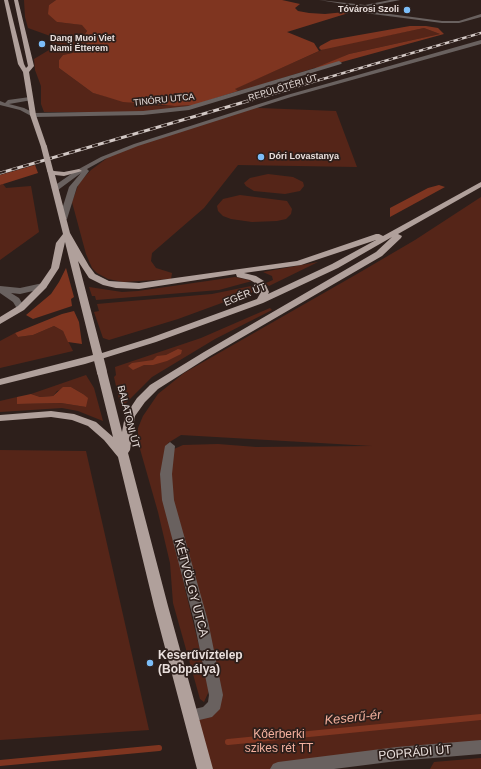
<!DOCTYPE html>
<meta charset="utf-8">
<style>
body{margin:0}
canvas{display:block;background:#2d1f1b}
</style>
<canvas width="481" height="769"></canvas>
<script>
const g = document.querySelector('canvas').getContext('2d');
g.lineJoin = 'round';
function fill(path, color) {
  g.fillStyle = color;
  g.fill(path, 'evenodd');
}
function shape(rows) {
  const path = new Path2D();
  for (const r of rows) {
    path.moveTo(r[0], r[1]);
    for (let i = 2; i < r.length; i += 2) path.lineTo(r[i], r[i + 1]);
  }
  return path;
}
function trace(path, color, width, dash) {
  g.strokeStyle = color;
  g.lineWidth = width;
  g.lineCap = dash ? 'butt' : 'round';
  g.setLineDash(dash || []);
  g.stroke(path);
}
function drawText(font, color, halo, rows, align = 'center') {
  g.font = font + ' Helvetica,sans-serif';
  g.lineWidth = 3.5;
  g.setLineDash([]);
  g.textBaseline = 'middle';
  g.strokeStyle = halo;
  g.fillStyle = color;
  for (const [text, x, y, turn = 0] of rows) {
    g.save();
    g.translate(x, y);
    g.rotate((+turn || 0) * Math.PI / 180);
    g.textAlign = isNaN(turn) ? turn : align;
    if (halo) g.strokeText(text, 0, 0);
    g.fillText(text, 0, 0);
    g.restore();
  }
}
fill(shape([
 [24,0,56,0,49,5,57,22,83,25,87,31,81,40,81,46,77,52,63,55,59,60,59,68,93,93,141,105,175,106,203,104,146,112,44,112,41,104,41,86,35,70,34,59,49,50,53,37,28,28,25,17],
 [424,28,440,34,349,54,324,65,254,87,238,91,234,89,326,48],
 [254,106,259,108,336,111,357,167,238,165,204,208,152,253,151,261,156,268,172,273,171,279,123,282,108,279,97,273,92,268,86,254,72,202,79,183,91,170,114,153],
 [268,174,293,177,303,182,304,186,300,191,285,194,254,191,246,186,244,183,250,178],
 [3,184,6,188,31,186,39,232,0,260,0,185],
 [240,195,287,201,292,209,291,214,286,219,277,221,252,222,231,219,223,216,218,211,217,206,223,199],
 [481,197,481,747,278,769,205,769,191,716,207,712,216,695,168,500,174,449,183,445,218,444,256,447,372,446,181,435,168,443,163,479,185,589,206,674,209,691,204,702,200,699,173,603,170,563,158,512,138,442,138,428,143,416,158,394,184,373,357,274,415,240],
 [318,262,269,286,266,283,273,280,272,276,263,272],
 [235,277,252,281,219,290,96,300,95,296,92,296,89,287,122,292,138,291],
 [256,285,258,290,240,297,238,297,178,319,109,340,103,338,94,312,99,311,97,304,108,303,212,294],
 [270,308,272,310,215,339,152,377,121,408,114,377,116,375,115,367,201,338],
 [54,326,63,331,73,351,0,368,0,341,15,333,18,337,33,335],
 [86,375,94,388,103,421,78,411,62,408,0,412,0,401,17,397,17,404,61,403,86,407,83,394,71,387,57,391,53,396,40,397,31,394],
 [0,450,86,451,149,730,0,740],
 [481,758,481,769,430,769,434,762]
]), '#552518');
fill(shape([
 [56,0,282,0,300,4,295,8,298,11,309,13,325,14,355,11,287,32,314,43,319,51,235,89,238,91,194,105,175,106,123,102,107,97,93,93,59,68,59,60,63,55,77,52,81,46,81,40,87,31,82,25,57,22,48,14,49,5],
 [410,26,426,26,438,28,444,34,320,68,315,68,349,54,440,34,424,28,321,50,319,48,320,46,331,40],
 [35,165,38,173,0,185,0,175],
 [439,185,445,187,390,217,390,208,428,188],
 [66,268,74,297,71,299,72,306,33,319,26,315,51,294,59,282],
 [74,311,79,322,82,344,68,342,63,331,54,326,33,335,18,337,15,333,62,314],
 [178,349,182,350,181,354,167,361,153,365,144,365,133,370,128,366,132,363,153,360,157,356,166,355],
 [63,387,71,387,83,394,88,398,86,407,61,403,17,404,17,397,31,394,40,397,53,396]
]), '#7f3520');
trace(shape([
 [228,742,481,717],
 [0,763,159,748]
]), '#7f3520', 6);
fill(shape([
 [319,0,365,5,390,0,400,0,365,7,360,7,360,10,442,21,459,21,481,14,481,17,459,23,442,23,357,12,355,11,356,6,319,0],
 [481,40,481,44,291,97,138,146,105,159,87,169,89,171,77,187,67,219,63,221,59,219,69,187,81,173,58,190,51,188,77,170,101,157,134,144,287,95,481,40],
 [339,61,342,63,341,64,189,110,143,115,33,117,20,110,0,105,0,101,5,103,8,100,30,97,33,99,32,100,9,104,24,108,34,113,143,111,188,106,339,61],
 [43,283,46,284,47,286,46,288,20,294,11,293,19,298,25,308,21,311,18,310,13,302,0,293,0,286,20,288,43,283],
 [170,442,175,446,172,474,174,500,208,621,223,695,220,709,212,717,191,722,186,721,184,716,186,711,203,707,208,702,209,695,194,621,162,500,160,474,165,446,170,442],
 [481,740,481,754,397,761,334,769,270,769,273,764,278,762,397,747,481,740]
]), '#69615f');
fill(shape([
 [4,0,8,0,24,64,26,68,28,66,14,0,18,0,34,66,29,72,36,115,47,147,46,148,41,147,30,115,23,72,18,64,4,0],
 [50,168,54,171,64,172,79,169,82,171,64,176,55,175,70,233,89,266,95,274,109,281,139,283,297,261,376,234,379,234,383,236,481,182,481,187,398,234,402,236,401,238,382,256,210,356,158,389,145,402,135,416,130,450,128,453,168,606,213,769,197,769,154,606,118,457,104,440,88,426,72,420,51,417,0,421,0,415,51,411,74,414,96,422,113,437,97,372,99,370,105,370,107,372,122,432,125,416,137,398,150,385,204,352,376,252,392,237,338,268,263,303,156,342,85,364,0,385,0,379,93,355,65,242,59,268,46,288,24,310,0,324,0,317,18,306,40,284,51,268,56,243,63,234,47,170,50,168],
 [376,240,332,264,268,294,269,292,264,281,256,276,244,273,301,265,376,240],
 [78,261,89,278,103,285,116,288,139,289,236,274,237,277,250,280,257,284,261,292,257,299,150,338,102,353,78,261]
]), '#b0a09b');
const railFar1 = shape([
 [285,90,481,33]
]);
const rail = shape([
 [0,173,289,89]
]);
trace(railFar1, '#d2c8c5', 2.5);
trace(rail, '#d2c8c5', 3);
trace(railFar1, '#2d1f1b', 1.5, [4.5]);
trace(rail, '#2d1f1b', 2, [6]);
trace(shape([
 [44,147,50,170]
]), '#b0a09b', 6);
trace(shape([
 [98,356,102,372]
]), '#b0a09b', 10);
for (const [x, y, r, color] of [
 [407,10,4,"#7cbef9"],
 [42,44,4,"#7cbef9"],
 [261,157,4,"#7cbef9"],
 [150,663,4,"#7cbef9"]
]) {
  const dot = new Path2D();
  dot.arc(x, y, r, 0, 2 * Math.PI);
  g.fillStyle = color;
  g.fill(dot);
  trace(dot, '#2d1f1b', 1.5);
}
drawText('bold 9px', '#e9dfdc', '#2d1f1b', [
 ["Tóvárosi Szoli",399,10,"right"],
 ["Dang Muoi Viet",50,39],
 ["Nami Étterem",50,49],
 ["Dóri Lovastanya",269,157]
], 'left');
drawText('9px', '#e9dfdc', '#2d1f1b', [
 ["REPÜLŐTÉRI ÚT",283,88,-17],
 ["TINÓRU UTCA",164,100,-6]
]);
drawText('10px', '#e9dfdc', '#2d1f1b', [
 ["EGÉR ÚT",245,295,-22],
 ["BALATONI ÚT",128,417,76]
]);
drawText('12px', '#e9dfdc', '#2d1f1b', [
 ["KÉTVÖLGY UTCA",191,588,75],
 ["POPRÁDI ÚT",415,753,-5]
]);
drawText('bold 12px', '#e9dfdc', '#2d1f1b', [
 ["Keserűvíztelep",158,656],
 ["(Bobpálya)",158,670]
], 'left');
drawText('12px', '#f4b19f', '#2d1f1b', [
 ["Kőérberki",279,735],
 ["szikes rét TT",279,749]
]);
drawText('italic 13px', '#f2af9c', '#2d1f1b', [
 ["Keserű-ér",353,718,-6]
]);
</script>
